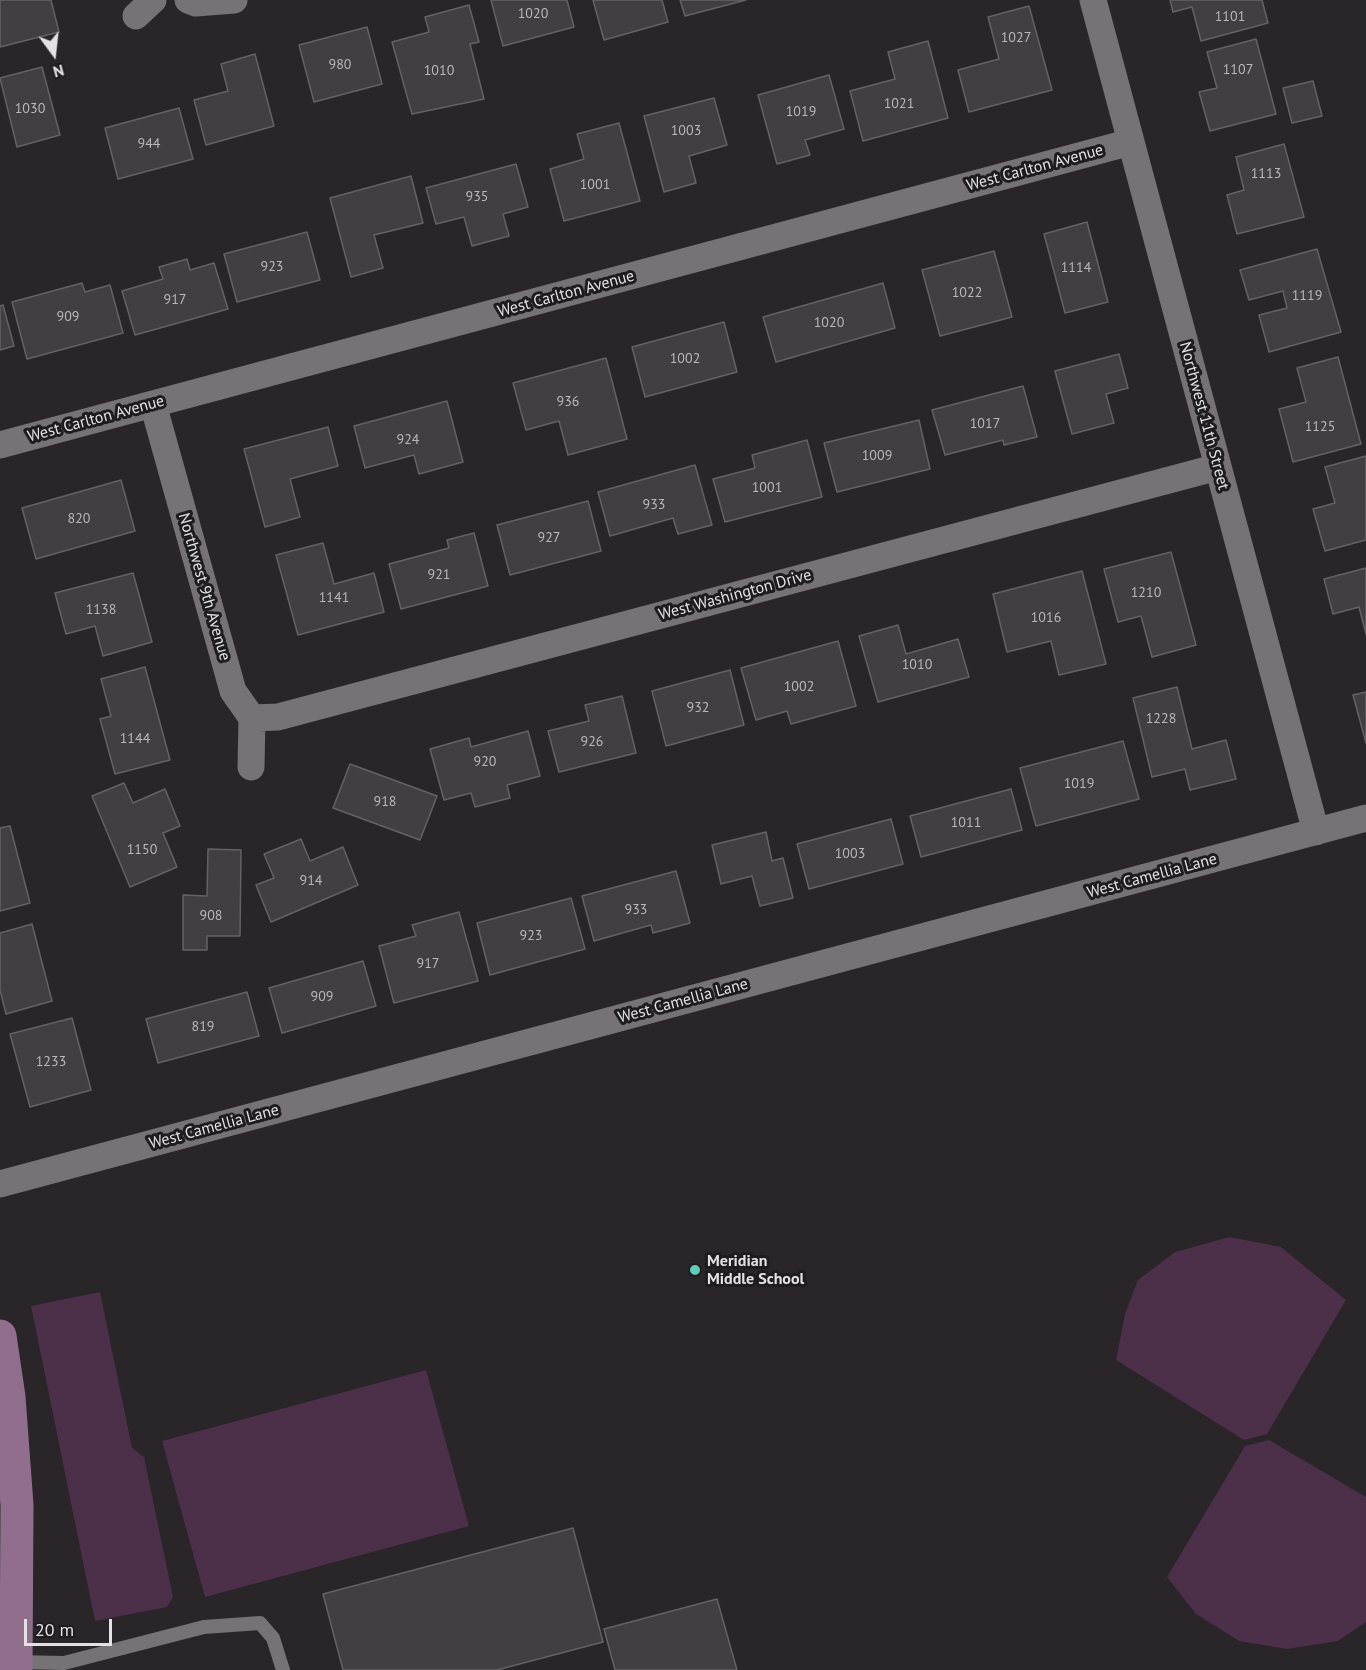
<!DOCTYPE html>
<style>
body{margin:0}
#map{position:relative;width:1366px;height:1670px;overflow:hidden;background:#292528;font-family:"PT Sans",sans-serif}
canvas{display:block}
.north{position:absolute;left:24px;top:24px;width:60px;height:60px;-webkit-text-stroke:4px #1f1c1f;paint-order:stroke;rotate:165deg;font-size:16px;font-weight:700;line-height:24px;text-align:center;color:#e3e1e3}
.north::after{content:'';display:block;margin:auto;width:21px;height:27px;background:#e3e1e3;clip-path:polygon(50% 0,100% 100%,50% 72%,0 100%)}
.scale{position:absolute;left:24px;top:1619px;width:88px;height:27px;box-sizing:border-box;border:3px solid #e3e1e3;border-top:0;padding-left:8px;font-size:18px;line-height:21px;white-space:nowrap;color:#e3e1e3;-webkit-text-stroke:4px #1f1c1f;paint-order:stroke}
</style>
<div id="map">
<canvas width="1366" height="1670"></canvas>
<div class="north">N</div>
<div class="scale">20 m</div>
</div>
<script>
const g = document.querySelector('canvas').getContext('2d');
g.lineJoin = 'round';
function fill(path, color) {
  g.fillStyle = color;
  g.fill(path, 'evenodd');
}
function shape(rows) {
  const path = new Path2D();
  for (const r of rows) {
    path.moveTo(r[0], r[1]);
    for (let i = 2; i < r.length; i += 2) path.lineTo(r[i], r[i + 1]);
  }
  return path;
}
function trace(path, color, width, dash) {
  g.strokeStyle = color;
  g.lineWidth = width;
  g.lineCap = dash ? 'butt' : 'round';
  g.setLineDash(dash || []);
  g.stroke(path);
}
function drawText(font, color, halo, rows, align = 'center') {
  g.font = font + ' "PT Sans",sans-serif';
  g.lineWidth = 6;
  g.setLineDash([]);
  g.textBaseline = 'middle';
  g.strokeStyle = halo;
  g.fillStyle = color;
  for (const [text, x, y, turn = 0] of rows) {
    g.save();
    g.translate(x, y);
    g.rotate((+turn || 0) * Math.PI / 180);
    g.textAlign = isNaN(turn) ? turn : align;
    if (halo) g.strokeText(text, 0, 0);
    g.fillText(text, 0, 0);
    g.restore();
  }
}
fill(shape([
 [1230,1237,1281,1247,1346,1300,1267,1434,1244,1440,1116,1360,1125,1314,1138,1280,1175,1252],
 [100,1292,132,1448,144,1457,173,1597,167,1607,95,1621,31,1306],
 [426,1370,469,1526,205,1597,162,1441],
 [1269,1440,1366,1497,1366,1622,1338,1641,1287,1649,1239,1641,1196,1614,1167,1577,1245,1446]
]), '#4c2f49');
const building = shape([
 [0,0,51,0,59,32,0,47,0,0],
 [491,0,567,0,574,27,503,46,491,0],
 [593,0,662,0,668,22,604,40,593,0],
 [680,0,746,0,685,16,680,0],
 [1170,0,1262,0,1268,23,1201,41,1192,7,1173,12,1170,0],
 [469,5,479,42,470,44,484,99,412,114,392,42,429,32,425,17,469,5],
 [1029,6,1052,90,969,112,958,70,999,59,988,17,1029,6],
 [367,27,382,84,314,102,299,45,367,27],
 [1256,39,1276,114,1210,131,1199,92,1217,88,1207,52,1256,39],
 [928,41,948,118,863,141,850,91,895,79,888,52,928,41],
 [255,54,274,126,206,145,194,100,228,91,221,64,255,54],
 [42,67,60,135,17,147,0,78,42,67],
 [829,75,844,129,805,140,810,155,777,164,758,95,829,75],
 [1313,81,1322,116,1292,123,1283,88,1313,81],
 [714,98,727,145,689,156,696,183,664,192,644,116,714,98],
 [179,108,193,159,118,179,105,128,179,108],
 [619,123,640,201,564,221,550,169,584,159,577,134,619,123],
 [1284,144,1304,217,1237,234,1227,195,1244,190,1236,157,1284,144],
 [516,164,528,207,503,214,509,236,472,246,464,217,436,224,426,188,516,164],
 [411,176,423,223,374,235,383,268,351,277,330,198,411,176],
 [1087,222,1108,302,1065,313,1044,234,1087,222],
 [307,232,320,280,237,302,224,254,307,232],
 [1317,249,1341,332,1269,352,1259,315,1287,308,1283,291,1249,300,1240,270,1317,249],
 [994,251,1012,317,940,336,922,270,994,251],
 [187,259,190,270,214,263,228,309,135,335,122,291,163,279,159,267,187,259],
 [82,283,85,292,110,285,123,333,27,359,12,302,82,283],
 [883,283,895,328,776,362,763,317,883,283],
 [3,305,14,346,0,350,0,306,3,305],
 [724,322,737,372,645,397,632,347,724,322],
 [1119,354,1128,388,1106,394,1114,423,1072,434,1055,371,1119,354],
 [1338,357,1361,444,1293,462,1279,409,1306,402,1297,368,1338,357],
 [606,358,627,439,568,455,559,421,526,430,513,383,606,358],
 [1023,386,1037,437,1004,445,1003,440,945,455,932,410,1023,386],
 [447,401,463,462,419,474,414,455,365,468,354,426,447,401],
 [919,420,930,469,837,492,824,443,919,420],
 [328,427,338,466,290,479,300,517,265,527,244,449,328,427],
 [807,440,822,497,725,522,713,479,755,468,752,455,807,440],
 [1366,456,1366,540,1325,551,1313,509,1335,503,1325,467,1366,456],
 [695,465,712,525,678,534,673,518,610,536,598,492,695,465],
 [121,480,135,531,36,559,22,508,121,480],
 [588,501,601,551,510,575,497,525,588,501],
 [474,533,488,586,401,609,389,564,449,548,447,540,474,533],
 [323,543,334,584,374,573,384,612,298,635,276,555,323,543],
 [1171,552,1196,645,1152,657,1141,616,1118,622,1104,569,1171,552],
 [1366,568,1366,634,1359,607,1333,614,1324,579,1366,568],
 [1082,571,1106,664,1059,675,1051,641,1007,652,993,594,1082,571],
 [133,573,152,642,103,656,95,626,66,634,55,593,133,573],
 [898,625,906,654,958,639,969,677,878,702,859,636,898,625],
 [838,641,856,706,791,724,787,711,756,720,741,668,838,641],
 [145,667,170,760,115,774,100,719,111,716,101,679,145,667],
 [730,670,744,725,666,746,652,691,730,670],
 [1177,687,1192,749,1226,740,1236,779,1190,790,1185,769,1152,777,1133,698,1177,687],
 [1366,692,1366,743,1353,695,1366,692],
 [622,696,636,753,559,772,548,731,589,721,585,705,622,696],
 [528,731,540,776,507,785,510,798,475,807,471,793,444,800,430,749,469,738,471,747,528,731],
 [1123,741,1139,799,1036,826,1020,768,1123,741],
 [350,764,437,796,420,840,333,808,350,764],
 [124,783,133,803,165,789,180,826,163,833,177,867,130,887,92,796,124,783],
 [1011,789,1022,830,921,857,910,816,1011,789],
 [891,819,903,864,809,889,797,844,891,819],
 [10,826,30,903,0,911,0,828,10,826],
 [766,832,772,861,783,858,793,898,760,906,752,876,721,884,712,845,766,832],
 [301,839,310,861,343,847,358,885,271,922,256,885,274,878,264,854,301,839],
 [208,849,241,850,240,936,207,936,207,950,183,950,183,895,207,896,208,849],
 [676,871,690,923,653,933,651,925,594,941,582,896,676,871],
 [571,898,585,949,490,975,477,923,571,898],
 [459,912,478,981,394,1003,379,946,416,936,412,925,459,912],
 [32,924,52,1001,6,1014,0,990,0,933,32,924],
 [363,961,376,1006,282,1033,269,988,363,961],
 [247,992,259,1036,158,1063,146,1019,247,992],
 [72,1018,91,1090,30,1107,10,1034,72,1018],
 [573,1528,603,1642,497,1670,343,1670,323,1594,573,1528],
 [717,1599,737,1670,615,1670,604,1629,717,1599]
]);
fill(building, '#423e41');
trace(building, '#656164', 1.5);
trace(shape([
 [16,1662,64,1663,204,1627,260,1623,273,1638,283,1670]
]), '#767275', 14);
trace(shape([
 [188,0,196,3,234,0],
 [1093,0,1316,832],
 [136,16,153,0],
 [153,404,233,691,252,718,251,767],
 [0,445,1131,142],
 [252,718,278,717,1218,467],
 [0,1184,1366,818]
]), '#767275', 27);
trace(shape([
 [0,1336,9,1397,17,1505,16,1670]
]), '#916e8e', 33);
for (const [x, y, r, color] of [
 [695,1270,6,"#5cceba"]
]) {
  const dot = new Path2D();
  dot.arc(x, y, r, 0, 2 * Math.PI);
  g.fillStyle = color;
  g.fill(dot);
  trace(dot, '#1f1c1f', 2);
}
drawText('14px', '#bbb8ba', null, [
 ["1020",533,14],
 ["1101",1230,17],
 ["1027",1016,38],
 ["980",340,65],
 ["1107",1238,70],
 ["1010",439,71],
 ["1021",899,104],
 ["1030",30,109],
 ["1019",801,112],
 ["1003",686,131],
 ["944",149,144],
 ["1113",1266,174],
 ["1001",595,185],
 ["935",477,197],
 ["923",272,267],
 ["1114",1076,268],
 ["1022",967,293],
 ["1119",1307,296],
 ["917",175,300],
 ["909",68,317],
 ["1020",829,323],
 ["1002",685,359],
 ["936",568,402],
 ["1017",985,424],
 ["1125",1320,427],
 ["924",408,440],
 ["1009",877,456],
 ["1001",767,488],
 ["933",654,505],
 ["820",79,519],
 ["927",549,538],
 ["921",439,575],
 ["1210",1146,593],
 ["1141",334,598],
 ["1138",101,610],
 ["1016",1046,618],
 ["1010",917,665],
 ["1002",799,687],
 ["932",698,708],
 ["1228",1161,719],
 ["1144",135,739],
 ["926",592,742],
 ["920",485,762],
 ["1019",1079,784],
 ["918",385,802],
 ["1011",966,823],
 ["1150",142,850],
 ["1003",850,854],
 ["914",311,881],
 ["933",636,910],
 ["908",211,916],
 ["923",531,936],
 ["917",428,964],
 ["909",322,997],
 ["819",203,1027],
 ["1233",51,1062]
]);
drawText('16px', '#e3e1e3', '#1f1c1f', [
 ["West Carlton Avenue",1035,168,-15],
 ["West Carlton Avenue",566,294,-15],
 ["Northwest 11th Street",1204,416,75],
 ["West Carlton Avenue",96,419,-15],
 ["Northwest 9th Avenue",204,587,74],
 ["West Washington Drive",735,595,-15],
 ["West Camellia Lane",1152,876,-15],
 ["West Camellia Lane",683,1001,-15],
 ["West Camellia Lane",214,1127,-15]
]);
drawText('bold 16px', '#e3e1e3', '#1f1c1f', [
 ["Meridian",707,1261],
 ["Middle School",707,1279]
], 'left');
</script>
